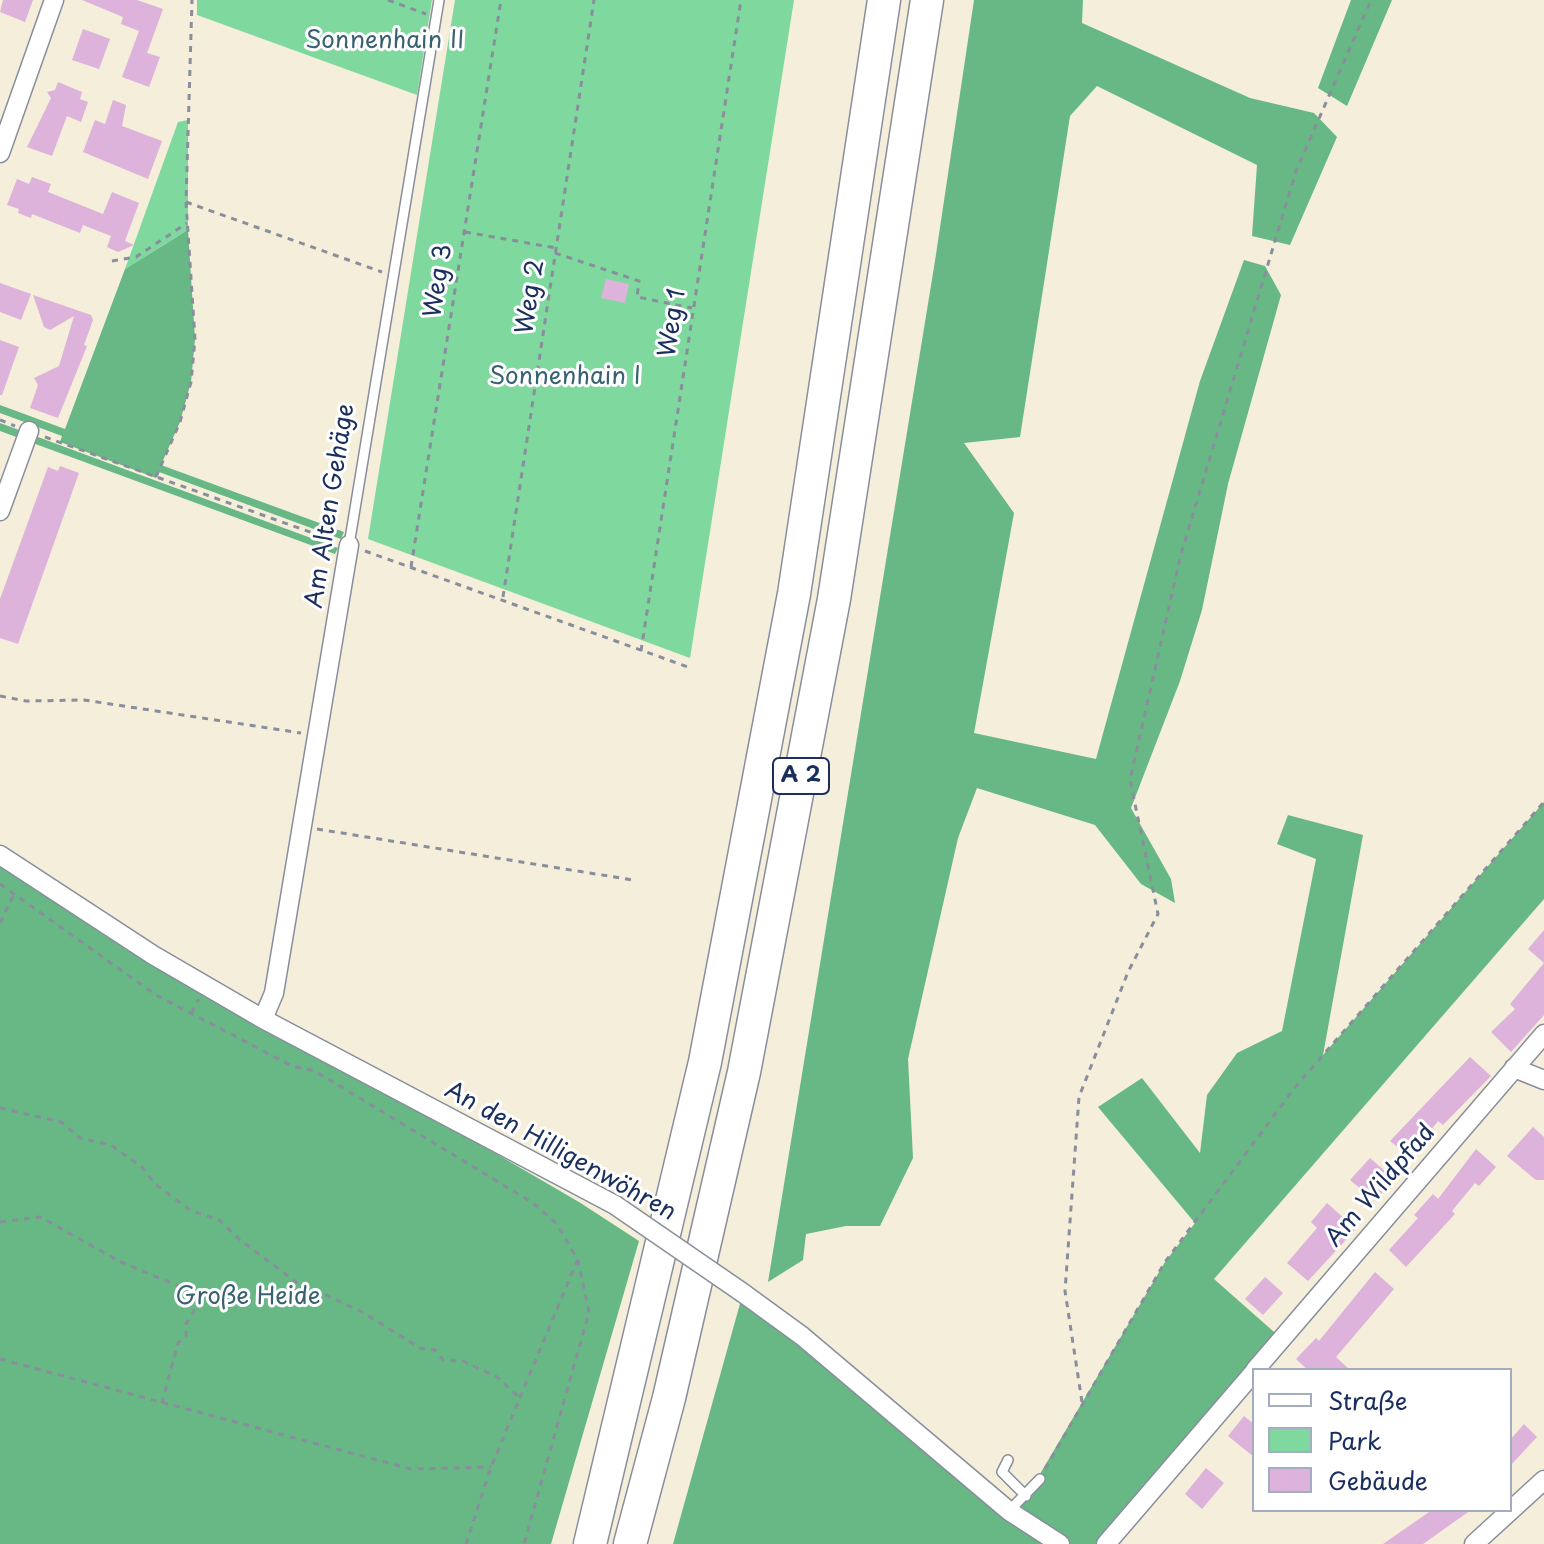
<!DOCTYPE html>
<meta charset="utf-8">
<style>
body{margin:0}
#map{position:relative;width:1544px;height:1544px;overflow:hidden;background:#f4eeda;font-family:"Playpen Sans",sans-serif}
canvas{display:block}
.legend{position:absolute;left:1252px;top:1368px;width:260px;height:144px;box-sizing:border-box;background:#fff;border:2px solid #a4acbf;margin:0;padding:10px 14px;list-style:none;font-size:24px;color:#1b2f5e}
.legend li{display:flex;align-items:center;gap:16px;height:40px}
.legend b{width:40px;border:2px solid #a4acbf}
</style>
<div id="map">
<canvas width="1544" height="1544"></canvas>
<ul class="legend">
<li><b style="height:10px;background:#fff"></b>Straße</li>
<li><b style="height:22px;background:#7fd89e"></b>Park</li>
<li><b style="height:22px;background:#ddb2db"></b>Gebäude</li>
</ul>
</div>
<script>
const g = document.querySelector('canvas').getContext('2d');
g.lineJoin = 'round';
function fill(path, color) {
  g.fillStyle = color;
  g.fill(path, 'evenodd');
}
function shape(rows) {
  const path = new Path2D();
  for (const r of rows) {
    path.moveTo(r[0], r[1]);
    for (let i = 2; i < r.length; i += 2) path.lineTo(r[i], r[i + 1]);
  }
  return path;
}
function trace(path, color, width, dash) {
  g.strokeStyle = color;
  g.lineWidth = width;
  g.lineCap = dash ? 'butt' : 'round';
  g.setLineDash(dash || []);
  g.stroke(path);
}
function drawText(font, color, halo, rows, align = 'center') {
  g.font = font + ' "Playpen Sans",sans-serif';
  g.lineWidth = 6;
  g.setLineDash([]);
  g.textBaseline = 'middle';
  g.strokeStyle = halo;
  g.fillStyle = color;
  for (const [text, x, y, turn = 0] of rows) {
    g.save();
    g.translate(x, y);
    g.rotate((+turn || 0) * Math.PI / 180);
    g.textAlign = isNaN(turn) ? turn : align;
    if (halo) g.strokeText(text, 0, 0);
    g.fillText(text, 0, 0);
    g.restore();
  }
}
fill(shape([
 [197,0,432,0,417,95,197,15],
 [455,0,794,0,690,658,368,539],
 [188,120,188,230,125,269,178,122]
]), '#7fd89e');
fill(shape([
 [974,0,1083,0,1082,23,1250,98,1314,113,1337,137,1290,245,1252,236,1257,165,1097,86,1070,116,1020,437,964,443,1014,513,974,733,1096,759,1200,381,1244,260,1265,266,1281,295,1228,484,1202,610,1180,681,1131,808,1171,879,1175,903,1141,884,1095,825,977,788,958,838,908,1059,913,1158,880,1226,846,1226,806,1234,803,1260,768,1282,935,261],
 [1351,0,1392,0,1347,106,1318,88],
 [188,230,195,339,191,382,180,422,161,465,344,532,341,539,159,472,156,478,60,442,62,436,0,413,0,405,65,429,125,269],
 [0,423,338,548,335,554,0,431],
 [1544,802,1544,899,1214,1279,1282,1339,1106,1544,673,1544,743,1293,1008,1511,1037,1479,1165,1262,1195,1223,1098,1107,1142,1078,1200,1153,1207,1095,1237,1053,1282,1031,1316,859,1277,844,1288,815,1363,835,1323,1055],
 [0,865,579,1202,639,1241,551,1544,0,1544]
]), '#67b885');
fill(shape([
 [3,0,33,0,25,22,0,12],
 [82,0,137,0,163,9,147,53,160,57,149,87,122,77,139,31,121,24,123,17],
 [83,29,110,39,99,69,72,60],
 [58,82,82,92,80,99,88,102,81,122,67,116,52,156,27,147,51,98,47,92,55,90],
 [113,100,126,105,122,126,162,141,148,179,83,152,95,120,105,124],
 [32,177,51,184,48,192,103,214,112,192,139,203,125,241,134,245,118,252,107,247,111,236,83,225,80,233,32,214,31,218,18,213,19,209,7,205,17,179,29,184],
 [606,279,629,284,625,303,601,298],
 [0,283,31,294,21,320,0,312],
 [33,295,91,315,93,320,84,345,87,346,58,418,30,408,38,385,34,378,59,366,74,316,50,330,44,327],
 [0,340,19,347,2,395,0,395],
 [60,466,79,473,18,644,0,638,0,599,48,467,58,471],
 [1544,930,1544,963,1528,949],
 [1544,963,1544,1015,1511,1052,1491,1032,1515,1009,1510,1004],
 [1470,1057,1491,1076,1443,1125,1438,1121,1410,1157,1390,1141],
 [1533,1127,1544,1137,1544,1180,1536,1180,1507,1156],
 [1476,1149,1496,1167,1479,1186,1475,1183,1452,1211,1455,1214,1406,1267,1389,1250,1418,1218,1414,1215,1433,1194,1438,1199],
 [1370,1158,1394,1179,1375,1201,1350,1180],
 [1327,1203,1356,1229,1308,1281,1287,1263,1317,1228,1311,1222],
 [1375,1272,1394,1289,1336,1357,1350,1370,1308,1370,1296,1359,1316,1338,1319,1341],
 [1265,1277,1283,1293,1263,1315,1245,1299],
 [1244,1416,1254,1424,1254,1457,1228,1436],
 [1524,1424,1537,1437,1510,1466,1510,1440],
 [1206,1468,1224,1483,1202,1509,1185,1494],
 [1432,1510,1471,1510,1423,1544,1383,1544]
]), '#ddb2db');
const service = shape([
 [349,545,439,0],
 [1008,1460,1002,1472,1026,1496],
 [1009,1511,1040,1479]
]);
const minor = shape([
 [0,153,54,0],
 [0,511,29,431],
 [0,855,153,955,263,1019,615,1205],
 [263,1019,274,993,349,545],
 [1514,1068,1544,1080],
 [743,1293,802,1336,1009,1511,1060,1544],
 [1255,1370,1544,1034],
 [1106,1544,1254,1372],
 [1474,1544,1544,1480]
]);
const motorway = shape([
 [590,1544,705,1062,794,594,884,0],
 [630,1544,669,1398,744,1072,834,599,927,0]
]);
trace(service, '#888e9c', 12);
trace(minor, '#888e9c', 21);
trace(motorway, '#888e9c', 35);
trace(shape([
 [388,0,426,14],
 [186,202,382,272],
 [465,232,556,248],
 [555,253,639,281,637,297,692,308],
 [112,261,136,257,187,223],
 [0,420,15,426],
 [45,437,335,541],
 [156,477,180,422,191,382,195,339,186,202,192,0],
 [365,551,688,667],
 [411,567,501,0],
 [503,597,594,0],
 [641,651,741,0],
 [0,696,26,701,84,700,301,733],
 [317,829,633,880],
 [0,884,156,995,292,1066,315,1071,533,1203,557,1224,578,1261,589,1312,524,1544],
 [0,923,14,894],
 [191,1013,199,999],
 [0,1108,61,1122,80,1138,111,1145,142,1167,155,1184,190,1210,219,1220,240,1240,303,1287],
 [0,1222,40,1217,121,1262,176,1285,198,1304,186,1324,186,1336,178,1343,162,1403],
 [198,1304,218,1300,269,1301,303,1287,311,1288,362,1312,420,1348,435,1350,443,1360,463,1361,497,1377,520,1398],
 [0,1359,411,1469,491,1467],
 [1082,1402,1065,1291,1079,1097,1128,972,1158,914,1130,780,1181,554,1296,171,1371,0],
 [1045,1469,1165,1262,1296,1086,1544,802],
 [466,1544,491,1467,577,1261]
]), '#888e9c', 3, [6, 6]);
trace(service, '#fff', 9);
trace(minor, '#fff', 18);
trace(motorway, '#fff', 32);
const minorBridge = shape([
 [615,1205,743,1293]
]);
trace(minorBridge, '#888e9c', 21, []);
trace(minorBridge, '#fff', 18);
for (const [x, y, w] of [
 [801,776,56]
]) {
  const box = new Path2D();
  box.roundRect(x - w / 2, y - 18, w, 36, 6);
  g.fillStyle = '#fff';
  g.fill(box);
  trace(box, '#1b2f5e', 2);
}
drawText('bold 22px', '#1b2f5e', null, [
 ["A 2",801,776]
]);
drawText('24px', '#396271', '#fff', [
 ["Sonnenhain II",385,41],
 ["Sonnenhain I",565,377],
 ["Große Heide",248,1297]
]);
drawText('24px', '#1b2f5e', '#fff', [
 ["Weg 3",439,281,-81],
 ["Weg 2",531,297,-81],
 ["Weg 1",673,323,-81],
 ["Am Alten Gehäge",331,506,-81],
 ["An den Hilligenwöhren",560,1152,29],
 ["Am Wildpfad",1381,1186,-49]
]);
</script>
